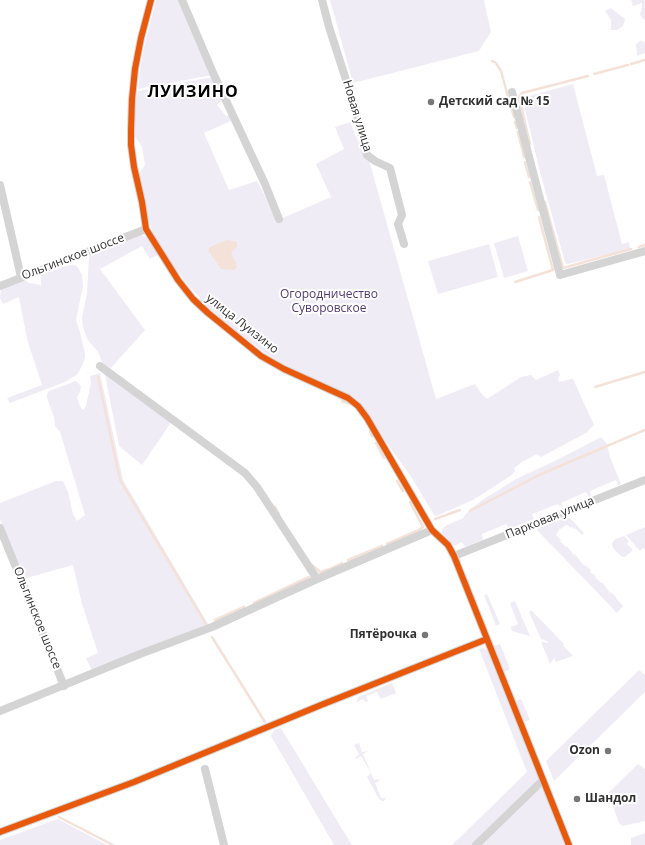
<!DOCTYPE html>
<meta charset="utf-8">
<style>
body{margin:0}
canvas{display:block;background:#fff}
</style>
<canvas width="645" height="845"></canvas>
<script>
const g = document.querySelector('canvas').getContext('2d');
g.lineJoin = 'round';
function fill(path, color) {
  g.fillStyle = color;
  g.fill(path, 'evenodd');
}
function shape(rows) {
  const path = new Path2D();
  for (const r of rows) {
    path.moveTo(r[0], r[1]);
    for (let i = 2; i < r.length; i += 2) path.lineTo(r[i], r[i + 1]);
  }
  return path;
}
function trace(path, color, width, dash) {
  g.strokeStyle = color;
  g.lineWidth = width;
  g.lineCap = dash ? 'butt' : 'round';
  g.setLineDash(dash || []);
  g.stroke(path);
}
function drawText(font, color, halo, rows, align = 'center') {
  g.font = font + ' "Open Sans",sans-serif';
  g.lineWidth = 4;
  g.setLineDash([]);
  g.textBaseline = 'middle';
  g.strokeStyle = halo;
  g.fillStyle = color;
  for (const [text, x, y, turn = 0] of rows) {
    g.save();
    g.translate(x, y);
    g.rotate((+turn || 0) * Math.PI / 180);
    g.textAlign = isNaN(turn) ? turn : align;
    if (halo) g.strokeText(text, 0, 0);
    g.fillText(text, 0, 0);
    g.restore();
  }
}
fill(shape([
 [156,0,179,0,212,75,138,89,142,56],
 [330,0,484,0,491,32,479,51,353,83],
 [631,0,645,0,645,20,643,19,640,14,642,8,642,3,633,6],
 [611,8,625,19,623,26,617,30,611,30,611,20,605,11],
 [640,41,645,42,645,53,637,56,636,44],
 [213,77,223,100,217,105,226,116,230,114,231,121,204,133,229,190,257,181,278,220,331,197,316,164,344,149,335,127,350,122,364,155,369,160,436,399,475,384,481,393,487,399,521,377,531,375,536,380,558,370,560,375,558,379,559,382,571,379,573,379,594,425,586,433,541,457,537,454,522,462,514,468,515,471,512,475,473,500,436,516,434,515,412,478,386,442,367,412,268,355,239,334,199,300,200,298,187,284,169,260,154,235,149,222,139,173,145,165,142,147,134,135,136,97,137,97,138,91],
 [573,84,597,176,604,175,622,244,629,242,630,249,568,264,566,264,564,259,540,172,523,101,524,98,529,96],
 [141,235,148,238,158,255,150,259,142,246,100,269,145,330,111,368,106,366,102,362,98,352,87,339,83,327,82,317,87,293,89,256,94,252],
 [518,236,528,271,504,278,494,243],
 [489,244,498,277,438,294,428,261],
 [71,265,77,266,82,275,83,286,76,320,79,329,85,353,85,358,82,366,77,375,65,382,10,403,7,398,42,385,27,339,19,297,3,304,0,298,1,290,20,281,26,281,29,283,41,285,41,275,62,267],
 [100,373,123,480,208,624,92,671,86,658,98,653,82,604,73,565,23,579,0,519,0,503,56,481,63,481,68,492,73,514,77,521,85,515,60,432,55,426,54,417,47,398,47,394,49,391,76,381,81,386,80,392,77,397,80,406,83,410,86,406,91,382,90,376],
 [106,373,170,421,170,424,142,465,119,446,105,375],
 [601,437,607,444,610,457,621,484,620,485,618,485,616,480,590,491,591,497,589,497,586,492,561,503,563,507,562,508,558,504,532,514,534,519,509,529,506,524,482,534,483,540,465,547,462,542,454,546,442,533,442,529,447,525,463,518,470,509,481,501,516,479,561,458],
 [566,518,570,518,584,533,582,535,575,528,574,529,572,527,570,528,567,524,561,529,560,528,556,535,561,540,560,541,566,547,567,546,574,555,575,554,584,566,585,565,591,570,590,572,596,576,595,577,601,583,602,582,610,593,611,592,616,597,616,598,623,606,617,613,537,530,538,528],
 [645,527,645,550,643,548,640,551,626,535],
 [624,536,629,541,627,544,633,550,625,557,622,557,613,548,612,544,615,539],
 [487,594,500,624,496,626,484,595],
 [515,601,530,636,512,631,511,627,518,624,510,603],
 [531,610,564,644,563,645,573,656,556,662,554,658,550,664,541,642,548,643,547,641,541,639,529,612],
 [500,644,510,669,504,672,494,646],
 [483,648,488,650,565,845,452,845,527,772,479,649],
 [639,670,645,675,645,692,554,781,546,761],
 [392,683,396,693,381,699,377,692,366,696,368,701,365,702,363,699,357,702,358,697],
 [521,699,530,720,524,722,516,701],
 [281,728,336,819,352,845,334,845,271,736,274,730],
 [359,743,362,752,368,751,363,754,374,780,379,779,379,781,375,783,381,798,386,798,384,801,382,801,379,799,367,777,371,773,361,756,356,759,355,758,359,754,354,745],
 [638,764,645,769,645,821,623,826,619,823,608,793],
 [58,819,107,845,0,845,0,840],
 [645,833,645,845,631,845,631,838]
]), '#f0ecf6');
fill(shape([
 [227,240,237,242,237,247,231,253,236,263,237,267,234,270,221,269,208,250,210,247]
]), '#f4e1d8');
trace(shape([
 [492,61,496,63,501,71,508,97],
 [631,64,645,60],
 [594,74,628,65],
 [509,100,514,117],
 [515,122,517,128],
 [518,132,524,157],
 [530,144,519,97,522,93,588,76],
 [525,162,529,177],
 [530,182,538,210],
 [545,202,563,268,631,249],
 [639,247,645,245],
 [515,282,553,270,539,217],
 [98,377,120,480,206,624],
 [595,387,645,372],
 [342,401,351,404],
 [370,431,372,436],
 [376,443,384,458],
 [397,481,403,491],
 [275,507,279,514],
 [470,511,541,474,645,430],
 [435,519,460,510],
 [387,544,419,530,423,527,410,502],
 [348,560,382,546],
 [312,565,320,572,330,569,342,563],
 [254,603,309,577],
 [215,620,244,607],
 [212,637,265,722],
 [59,817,113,845]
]), '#f4e1d8', 2.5);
trace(shape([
 [151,0,141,38,135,69,132,99,131,130,131,145,134,167,142,202,146,229,178,280,193,299,208,313,261,356,284,369,348,398,358,406,367,418,432,530,448,545,454,556,569,845],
 [182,0,214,75,265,184,279,219],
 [322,0,329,27,348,86,367,155,375,161,390,168,402,215,398,224,404,244],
 [512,92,560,275,645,251],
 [0,185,21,277],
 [0,286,146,229],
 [100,366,245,473,257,487,317,579],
 [0,528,64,686],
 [454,556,645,480],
 [0,711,140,654,212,627,317,579,432,530],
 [205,769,224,845],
 [0,832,134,782,321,705,487,639],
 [476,845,543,780]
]), '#d4d4d4', 8);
trace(shape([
 [151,0,141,38,135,69,132,99,131,130,131,145,134,167,142,202,146,229,178,280,193,299,208,313,261,356,284,369,348,398,358,406,367,418,432,530,448,545,454,556,569,845],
 [0,832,134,782,321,705,487,639]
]), '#e8590c', 6);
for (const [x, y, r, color] of [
 [431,102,4,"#787878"],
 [425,635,4,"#787878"],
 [608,751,4,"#787878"],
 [577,799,4,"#787878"]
]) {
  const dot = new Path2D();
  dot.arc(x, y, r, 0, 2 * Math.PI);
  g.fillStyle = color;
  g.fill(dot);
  trace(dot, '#fff', 1.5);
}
drawText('bold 12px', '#303030', '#fff', [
 ["Детский сад № 15",439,102],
 ["Пятёрочка",417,635,"right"],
 ["Ozon",600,751,"right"],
 ["Шандол",585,799]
], 'left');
drawText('12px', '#303030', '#fff', [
 ["Новая улица",357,116,73],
 ["Ольгинское шоссе",73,257,-21],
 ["улица Луизино",242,324,38],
 ["Парковая улица",550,518,-22],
 ["Ольгинское шоссе",37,618,68]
]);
drawText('12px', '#513971', '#fff', [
 ["Огородничество",329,295],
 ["Суворовское",329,309]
]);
g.letterSpacing = '1px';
drawText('bold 16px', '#000', '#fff', [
 ["ЛУИЗИНО",193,92]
]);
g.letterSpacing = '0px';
</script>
